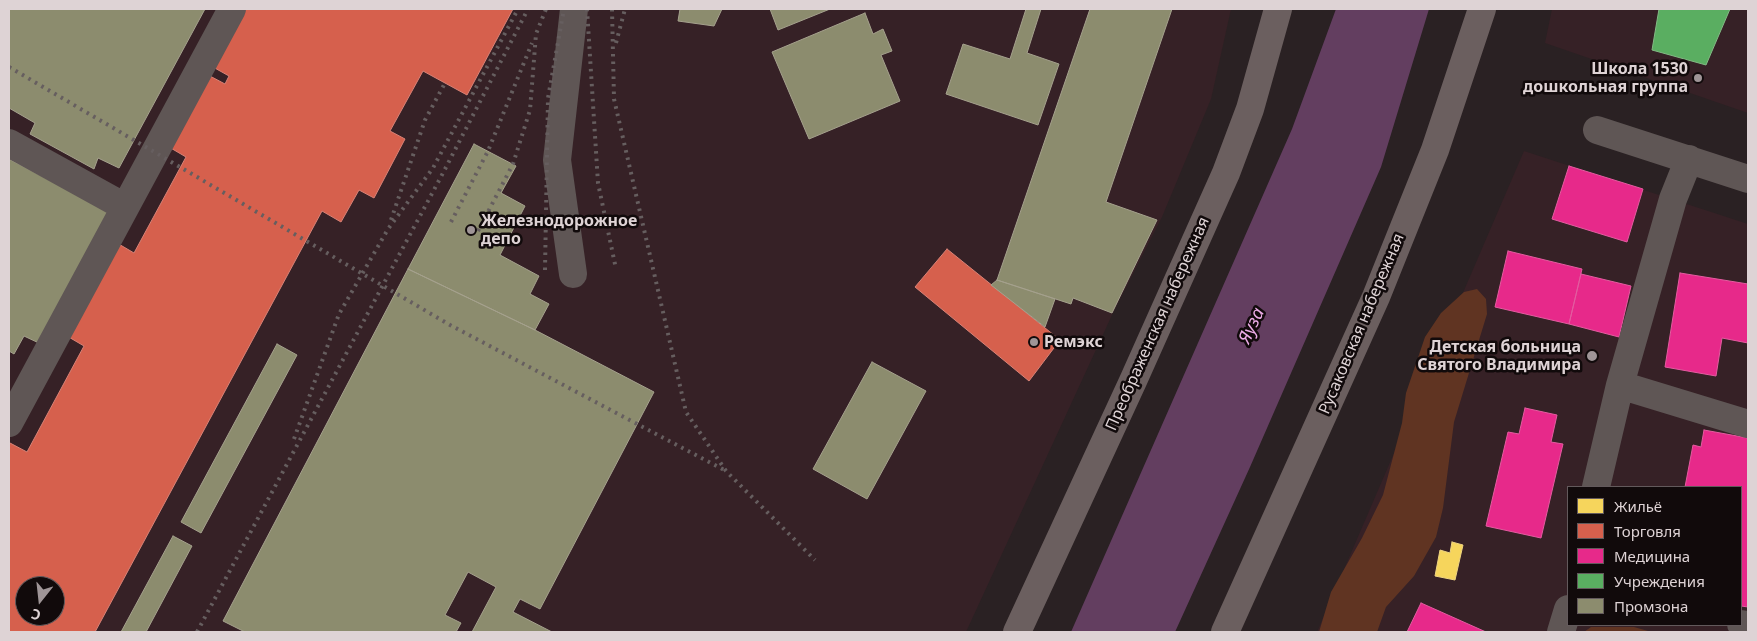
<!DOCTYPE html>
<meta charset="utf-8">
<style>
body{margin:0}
#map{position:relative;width:1757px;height:641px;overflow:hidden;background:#2a2123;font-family:"Noto Sans",sans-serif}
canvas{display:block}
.frame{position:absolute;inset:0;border:10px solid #ded3d5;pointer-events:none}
.legend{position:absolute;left:1567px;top:486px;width:175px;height:140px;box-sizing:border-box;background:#110a0b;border:1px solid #635a5c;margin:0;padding:6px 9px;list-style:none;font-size:15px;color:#ded3d5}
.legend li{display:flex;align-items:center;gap:10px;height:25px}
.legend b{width:25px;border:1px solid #635a5c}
.north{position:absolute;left:15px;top:576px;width:50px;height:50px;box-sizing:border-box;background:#110a0b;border:1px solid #635a5c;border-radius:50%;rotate:196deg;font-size:14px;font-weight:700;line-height:20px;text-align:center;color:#ded3d5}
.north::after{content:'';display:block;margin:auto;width:18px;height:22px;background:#9f9597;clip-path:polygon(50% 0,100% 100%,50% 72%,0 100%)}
</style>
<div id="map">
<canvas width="1757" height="641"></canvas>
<div class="frame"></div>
<ul class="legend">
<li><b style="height:14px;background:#f6d55c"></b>Жильё</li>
<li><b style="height:14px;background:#d6604d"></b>Торговля</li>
<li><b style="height:14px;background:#e7298a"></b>Медицина</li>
<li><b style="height:14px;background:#5aae61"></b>Учреждения</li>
<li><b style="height:14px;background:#8c8c6e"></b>Промзона</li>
</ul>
<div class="north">С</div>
</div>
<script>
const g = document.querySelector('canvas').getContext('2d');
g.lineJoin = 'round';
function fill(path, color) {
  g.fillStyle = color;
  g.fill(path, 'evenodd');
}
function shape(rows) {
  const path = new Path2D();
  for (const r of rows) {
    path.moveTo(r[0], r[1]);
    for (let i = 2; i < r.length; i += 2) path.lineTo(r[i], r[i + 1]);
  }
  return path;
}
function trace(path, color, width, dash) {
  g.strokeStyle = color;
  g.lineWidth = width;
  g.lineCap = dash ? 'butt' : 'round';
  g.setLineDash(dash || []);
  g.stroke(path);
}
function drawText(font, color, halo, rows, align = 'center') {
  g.font = font + ' "Noto Sans",sans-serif';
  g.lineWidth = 5;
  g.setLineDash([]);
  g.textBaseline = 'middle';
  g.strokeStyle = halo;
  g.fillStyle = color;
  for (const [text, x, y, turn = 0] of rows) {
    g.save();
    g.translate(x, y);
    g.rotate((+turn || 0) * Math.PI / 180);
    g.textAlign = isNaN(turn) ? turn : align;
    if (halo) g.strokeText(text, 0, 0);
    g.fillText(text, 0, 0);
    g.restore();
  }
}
fill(shape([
 [9,9,1231,9,1211,99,1162,217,1112,315,966,632,9,632],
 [25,586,55,586,55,616,25,616],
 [1552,9,1748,9,1748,113,1545,43],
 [1524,151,1748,224,1748,632,1317,632],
 [1568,487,1741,487,1741,625,1568,625]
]), '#362126');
fill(shape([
 [1477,289,1486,299,1487,314,1454,422,1443,508,1436,537,1414,576,1386,607,1377,632,1319,632,1331,592,1362,538,1383,495,1402,423,1406,393,1425,337,1441,313,1464,292],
 [1591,627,1634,627,1648,631,1682,632,1584,632]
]), '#603422');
fill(shape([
 [1336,9,1429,9,1381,167,1250,467,1175,632,1071,632,1292,129]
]), '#633e60');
const homes = shape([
 [1452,542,1463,545,1455,580,1435,576,1440,550,1450,553,1452,542]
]);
fill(homes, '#f6d55c');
trace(homes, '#efd480', 1);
const shops = shape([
 [244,9,513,9,467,95,423,71,390,131,405,139,374,198,359,190,341,222,322,211,95,632,9,632,9,444,10,443,27,452,84,346,67,336,117,243,134,253,186,157,169,147,208,75,225,84,229,76,213,67,244,9],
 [25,586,55,586,55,616,25,616,25,586],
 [947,249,1060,340,1029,381,915,287,947,249]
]);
fill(shops, '#d6604d');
trace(shops, '#d88276', 1);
const health = shape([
 [1569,166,1643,189,1627,242,1552,219,1569,166],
 [1508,251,1582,269,1569,324,1495,307,1508,251],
 [1680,273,1748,284,1748,343,1722,338,1716,376,1665,367,1680,273],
 [1581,274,1631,286,1619,337,1569,324,1581,274],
 [1525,408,1557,415,1551,442,1563,444,1541,538,1486,526,1508,432,1519,434,1525,408],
 [1704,430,1748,438,1748,607,1741,606,1741,487,1685,487,1693,445,1701,447,1704,430],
 [1421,603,1486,632,1407,632,1421,603]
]);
fill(health, '#e7298a');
trace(health, '#e45ca0', 1);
const public = shape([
 [1659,9,1730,9,1706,65,1652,50,1659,9]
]);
fill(public, '#5aae61');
trace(public, '#82b984', 1);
const industry = shape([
 [9,9,205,9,119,168,98,158,94,169,30,134,35,123,9,108,9,9],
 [680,9,722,9,714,26,678,21,680,9],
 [770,9,830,9,778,30,770,9],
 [1026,9,1041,9,1027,53,1059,64,1038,125,946,94,963,44,1010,59,1026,9],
 [1090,9,1172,9,1106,202,1157,220,1112,313,1073,298,1071,304,997,280,1090,9],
 [865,13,873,34,883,29,892,51,881,55,900,101,809,139,772,52,865,13],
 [474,144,516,166,501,193,525,206,500,255,539,276,530,294,549,304,535,330,408,269,474,144],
 [9,159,110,212,41,344,24,336,14,354,9,351,9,159],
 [408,269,535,330,654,392,540,609,520,599,513,612,552,632,472,632,496,587,468,572,445,615,461,623,456,632,245,632,223,621,408,269],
 [997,280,1055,299,1045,327,991,285,997,280],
 [277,344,297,355,201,533,181,522,277,344],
 [872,362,926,391,867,499,813,469,872,362],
 [173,536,192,546,146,632,121,632,173,536]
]);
fill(industry, '#8c8c6e');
trace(industry, '#a5a18d', 1);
trace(shape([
 [1597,130,1748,179],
 [9,143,125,207],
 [573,274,557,160,574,9],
 [1620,385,1673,199,1689,159],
 [9,423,232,9],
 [1596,487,1620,385,1748,424],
 [1741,624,1748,625],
 [1561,632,1568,609]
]), '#5f5655', 28);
trace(shape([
 [1017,632,1133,381,1226,173,1250,109,1278,9],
 [1225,632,1376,297,1435,150,1482,9]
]), '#6b5f5f', 28);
trace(shape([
 [587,9,598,183,616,269],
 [612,9,614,99,686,412,726,471,815,560],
 [616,43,625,9],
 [9,67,450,325,726,471],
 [391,220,425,120,445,83],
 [451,222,488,151,532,43],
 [478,231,513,164,530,110,536,34,546,9],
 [545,270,548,98,564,9],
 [294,439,339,314,388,229,433,168,518,9],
 [197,632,443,173,528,9]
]), '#665e5f', 4, [2.5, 5]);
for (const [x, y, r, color] of [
 [1698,78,5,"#9f9597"],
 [471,230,5,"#9f9597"],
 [1034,342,5,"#9f9597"],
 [1592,356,6,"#9f9597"]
]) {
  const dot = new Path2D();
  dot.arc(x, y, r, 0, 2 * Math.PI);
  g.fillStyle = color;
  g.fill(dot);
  trace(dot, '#110a0b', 2);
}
drawText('bold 16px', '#ded3d5', '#110a0b', [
 ["Школа 1530",1688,69],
 ["дошкольная группа",1688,87],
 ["Железнодорожное",481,221,"left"],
 ["депо",481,239,"left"],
 ["Ремэкс",1044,342,"left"],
 ["Детская больница",1581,347],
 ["Святого Владимира",1581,365]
], 'right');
drawText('16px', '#ded3d5', '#110a0b', [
 ["Преображенская набережная",1158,324,-66],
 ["Русаковская набережная",1362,324,-67]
]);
drawText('italic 18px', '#ecace7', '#110a0b', [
 ["Яуза",1252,326,-65]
]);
</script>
